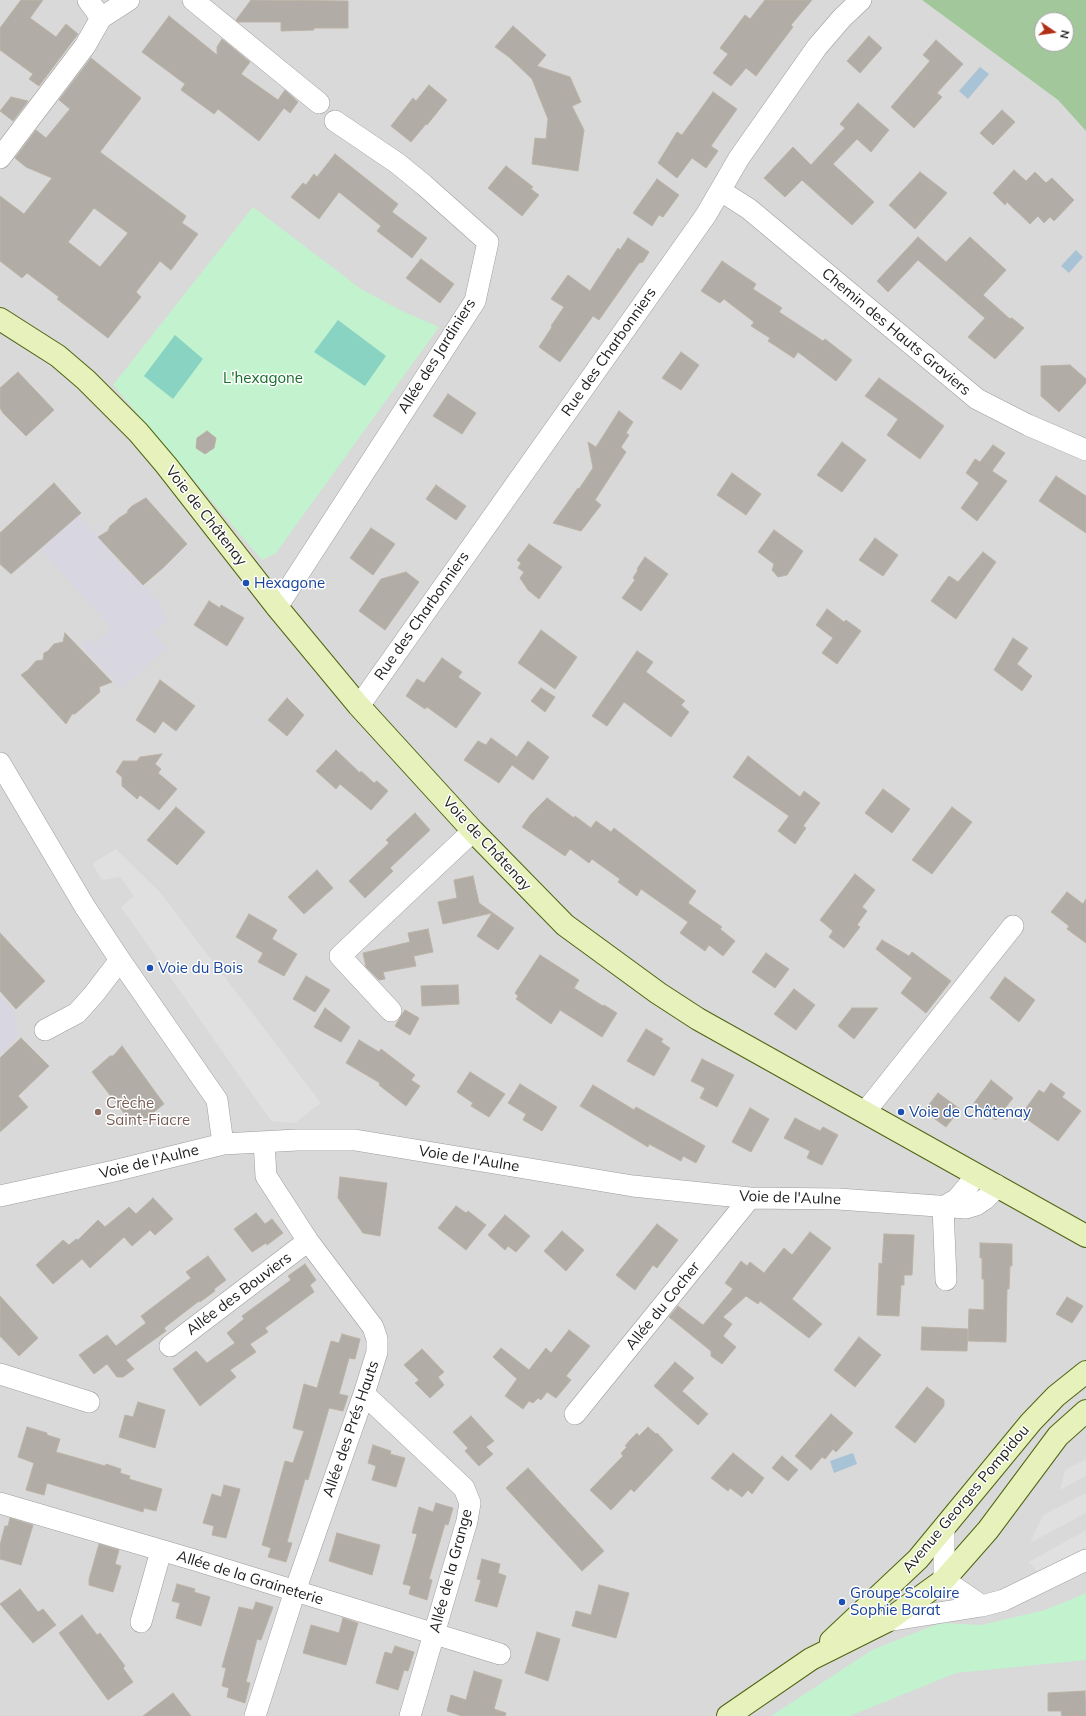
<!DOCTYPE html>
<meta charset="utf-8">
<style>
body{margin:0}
#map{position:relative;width:1086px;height:1716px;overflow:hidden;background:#eceae2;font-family:Mulish,sans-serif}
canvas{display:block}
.north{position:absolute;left:1034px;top:12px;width:40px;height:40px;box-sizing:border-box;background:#fff;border:1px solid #a4a4a4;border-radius:50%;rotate:103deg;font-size:11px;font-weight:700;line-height:16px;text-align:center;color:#1c1c1c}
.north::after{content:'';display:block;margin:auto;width:14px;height:18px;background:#b12e16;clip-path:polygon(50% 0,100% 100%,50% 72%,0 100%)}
</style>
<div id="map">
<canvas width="1086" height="1716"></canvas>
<div class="north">N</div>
</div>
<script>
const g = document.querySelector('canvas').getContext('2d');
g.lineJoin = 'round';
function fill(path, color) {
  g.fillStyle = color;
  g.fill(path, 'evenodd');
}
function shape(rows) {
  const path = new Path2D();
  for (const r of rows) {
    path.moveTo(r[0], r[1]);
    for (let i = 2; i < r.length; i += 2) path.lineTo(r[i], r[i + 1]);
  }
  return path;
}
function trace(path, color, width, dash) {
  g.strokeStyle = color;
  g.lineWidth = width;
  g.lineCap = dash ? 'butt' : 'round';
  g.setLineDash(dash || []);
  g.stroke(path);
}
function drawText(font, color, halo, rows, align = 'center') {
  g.font = font + ' Mulish,sans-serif';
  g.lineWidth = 3;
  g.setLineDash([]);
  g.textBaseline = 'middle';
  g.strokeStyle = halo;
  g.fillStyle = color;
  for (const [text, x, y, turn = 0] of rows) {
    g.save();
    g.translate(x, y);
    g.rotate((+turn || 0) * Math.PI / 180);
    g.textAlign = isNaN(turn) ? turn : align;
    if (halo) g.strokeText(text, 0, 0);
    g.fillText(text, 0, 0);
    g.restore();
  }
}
fill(shape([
 [0,0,922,0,1058,100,1086,131,1086,1716,0,1716]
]), '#d9d9d9');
fill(shape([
 [922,0,1086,0,1086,131,1058,100],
 [1042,20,1066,20,1066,44,1042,44]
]), '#a1c79b');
fill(shape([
 [253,207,361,289,402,311,439,327,276,553,262,560,113,385],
 [1086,1593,1086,1660,956,1673,850,1716,771,1716,872,1650,927,1628,942,1623,981,1625,1045,1610]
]), '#c3f2ce');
fill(shape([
 [338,320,386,356,365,386,314,352],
 [175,335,203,359,173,399,144,376]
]), '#88d3c2');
fill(shape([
 [116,849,159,891,321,1103,295,1123,271,1121,121,907,134,896,120,877,102,880,92,864],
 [1086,1459,1086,1476,1060,1490,1065,1470],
 [1086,1493,1086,1513,1030,1543,1043,1515],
 [1086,1530,1086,1547,1038,1573,1029,1562]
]), '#e0e0e0');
fill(shape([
 [78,515,109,548,108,551,131,576,133,575,160,603,167,620,153,633,167,647,123,688,81,645,88,638,94,645,112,628,40,549,42,547,42,545],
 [0,996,14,1011,19,1036,0,1054]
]), '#d8d7e1');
fill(shape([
 [980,67,989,74,968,99,959,91],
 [1076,250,1083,257,1069,273,1061,266],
 [853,1453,857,1464,834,1473,830,1461]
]), '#a7c3d5');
const building = shape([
 [21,0,43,0,30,18,56,37,66,24,78,34,39,86,29,79,33,74,0,50,0,28,21,0],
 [251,0,348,1,348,28,314,28,314,30,281,31,281,22,238,22,236,20,251,0],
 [765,0,812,0,791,25,793,27,756,76,746,68,731,86,713,73,728,54,720,48,745,15,750,19,765,0],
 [169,16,217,55,217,47,222,39,250,62,241,74,278,100,285,90,298,102,290,113,284,108,259,141,218,109,214,114,181,90,185,84,142,52,169,16],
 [513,26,546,55,537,66,570,77,581,102,572,106,584,130,578,171,532,164,535,138,546,139,548,119,532,79,509,57,495,47,513,26],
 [869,36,882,48,860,73,847,61,869,36],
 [936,40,963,64,937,93,942,97,914,128,891,107,930,61,923,55,936,40],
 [91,58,141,98,100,152,186,216,182,223,198,234,171,270,160,261,136,292,141,297,108,338,57,299,59,297,27,273,22,278,0,261,0,196,24,214,52,178,26,167,15,158,36,130,46,138,70,109,59,100,91,58],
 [94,208,128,233,100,267,68,242,94,208],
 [429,85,447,100,427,125,426,124,411,142,391,126,413,98,416,101,429,85],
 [713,92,737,109,711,146,718,151,706,168,692,158,677,178,658,163,677,132,682,135,713,92],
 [11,97,28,101,13,121,0,111,11,97],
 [858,103,889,130,871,152,857,139,833,164,874,202,852,225,802,180,785,197,764,178,793,147,811,165,845,128,840,124,858,103],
 [1002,110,1015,122,993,145,980,133,1002,110],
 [335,154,398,204,392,212,427,238,412,258,377,231,381,226,339,192,319,219,291,197,303,183,306,185,314,174,317,177,335,154],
 [506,166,533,187,531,189,539,195,522,216,488,188,506,166],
 [1014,170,1026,181,1035,172,1046,183,1052,178,1074,200,1054,221,1050,217,1044,223,1038,216,1030,224,1007,202,1005,205,993,193,1014,170],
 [920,172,947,193,915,229,889,205,920,172],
 [657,179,679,195,663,217,659,215,652,226,633,213,657,179],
 [918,237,946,262,970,237,1006,270,983,295,1010,319,1012,318,1024,328,995,359,968,337,985,318,918,260,888,292,877,281,918,237],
 [628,238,649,252,643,262,639,263,599,320,593,316,560,362,539,347,552,327,551,326,564,307,551,299,568,275,590,291,618,248,620,250,628,238],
 [421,259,454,284,440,303,406,278,421,259],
 [722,261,756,284,753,289,782,308,779,312,823,341,825,339,852,360,836,381,798,352,794,358,768,341,770,338,751,326,754,322,724,299,720,303,701,291,722,261],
 [681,352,699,365,681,390,662,378,681,352],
 [1070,365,1086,379,1086,383,1059,412,1041,396,1041,366,1070,365],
 [18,372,54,410,26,436,3,413,0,408,0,388,18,372],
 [879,378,911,401,944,426,920,459,887,435,898,419,865,396,879,378],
 [448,394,476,413,462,434,433,416,448,394],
 [619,411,633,422,626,433,629,435,621,447,626,452,595,500,601,505,581,531,553,523,578,488,579,489,593,468,588,442,596,447,619,411],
 [207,431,216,438,214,448,205,454,196,448,197,438,207,431],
 [842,442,866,460,842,492,817,475,842,442],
 [993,445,1005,453,992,471,1007,481,977,521,961,508,979,483,966,473,975,459,980,462,993,445],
 [732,473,761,494,746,515,717,495,732,473],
 [1056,476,1086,496,1086,533,1039,501,1056,476],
 [54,483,81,513,11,574,0,564,0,533,54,483],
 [436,485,466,506,456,520,426,499,436,485],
 [146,498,187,544,164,567,143,585,98,537,108,531,110,526,119,518,127,513,128,510,132,506,146,498],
 [371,528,395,544,373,575,350,558,371,528],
 [774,530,803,551,787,575,778,577,772,570,774,564,758,552,774,530],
 [875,538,898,555,883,576,859,560,875,538],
 [529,544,562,567,539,599,528,590,520,578,524,572,518,568,521,563,517,560,529,544],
 [983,552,996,562,956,619,931,601,949,576,958,582,983,552],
 [645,557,668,574,641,611,622,598,635,580,633,578,638,570,637,569,645,557],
 [406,572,419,582,385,630,359,611,381,579,406,572],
 [209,601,220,608,221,605,244,618,227,646,194,625,209,601],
 [827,609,844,622,846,620,861,631,837,664,822,653,833,638,816,625,827,609],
 [541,630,577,657,555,689,518,663,541,630],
 [65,633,112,682,99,687,100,692,75,714,72,714,66,724,21,675,28,670,36,661,43,660,44,653,48,651,54,644,63,642,65,633],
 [1013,638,1028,648,1017,664,1032,676,1022,691,994,670,1013,638],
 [637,651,653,662,646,672,685,701,681,705,689,712,671,737,624,702,607,726,592,716,637,651],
 [442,658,462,672,458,677,481,693,456,728,427,707,425,709,406,696,417,679,424,683,442,658],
 [160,680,195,706,176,731,163,721,155,733,136,720,160,680],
 [541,688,555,697,545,712,531,701,541,688],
 [287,698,304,715,287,736,268,720,287,698],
 [491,738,517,757,515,760,528,741,549,757,533,780,512,765,499,783,464,760,478,741,486,745,491,738],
 [336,750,360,773,361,771,374,783,377,781,388,791,371,810,340,784,336,789,316,771,336,750],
 [162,754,155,764,161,769,158,773,177,789,159,810,140,795,137,799,122,786,122,777,116,772,123,761,137,761,140,757,162,754],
 [748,756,800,797,804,791,820,803,803,826,806,828,795,844,778,831,789,816,733,777,748,756],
 [883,789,910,809,892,833,865,813,883,789],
 [547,798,574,818,575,816,591,828,596,821,611,832,614,828,696,891,688,903,722,927,720,929,735,941,723,956,709,945,705,951,680,933,688,922,641,889,637,896,618,882,620,879,592,859,589,863,570,849,565,856,522,827,531,814,547,798],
 [176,807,205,832,177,865,147,840,176,807],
 [952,807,972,822,932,874,912,860,952,807],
 [415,813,430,830,390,868,393,871,365,898,349,881,389,843,386,840,415,813],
 [317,870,333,888,304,914,288,897,317,870],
 [855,874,875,890,862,907,867,911,857,925,860,927,844,948,829,937,833,931,820,920,855,874],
 [473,876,479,903,514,928,498,950,477,936,492,913,443,924,438,902,457,898,454,880,473,876],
 [1067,892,1083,904,1086,899,1086,943,1067,929,1069,926,1051,912,1067,892],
 [249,914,277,930,272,939,297,954,284,976,258,962,263,953,236,937,249,914],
 [428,929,433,952,414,956,413,953,416,966,383,972,385,979,379,980,366,967,363,953,410,942,408,933,428,929],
 [0,933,45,981,16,1009,0,991,0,933],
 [882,940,909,956,912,952,951,981,926,1013,901,993,912,978,876,949,882,940],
 [766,953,789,969,775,988,752,972,766,953],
 [540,955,579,980,574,988,603,1006,604,1005,617,1013,602,1037,560,1010,551,1024,516,999,518,996,515,993,540,955],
 [306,976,330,990,315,1012,293,999,306,976],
 [1005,977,1035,1000,1019,1022,990,998,1005,977],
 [458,985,459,1004,422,1006,421,986,458,985],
 [794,989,815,1005,796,1030,774,1014,794,989],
 [325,1008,350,1027,341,1042,314,1027,325,1008],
 [852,1008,878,1008,854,1039,838,1026,852,1008],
 [405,1010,419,1018,410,1035,395,1026,405,1010],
 [646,1029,663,1039,661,1042,670,1048,654,1076,627,1061,646,1029],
 [21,1038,49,1066,18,1096,28,1107,0,1132,0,1058,21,1038],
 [359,1040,379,1052,381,1049,415,1075,411,1080,420,1086,406,1106,379,1085,380,1083,346,1063,359,1040],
 [122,1046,164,1104,135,1127,92,1072,110,1056,113,1056,122,1046],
 [702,1059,734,1075,717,1107,700,1098,705,1088,691,1081,702,1059],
 [470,1072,505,1094,489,1117,471,1106,473,1103,457,1092,470,1072],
 [991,1080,1013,1098,996,1120,974,1103,991,1080],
 [1051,1083,1065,1093,1062,1097,1081,1111,1058,1141,1021,1115,1039,1090,1044,1093,1051,1083],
 [520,1084,557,1107,542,1131,523,1120,526,1114,508,1103,520,1084],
 [593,1085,634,1110,636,1107,705,1146,696,1163,683,1156,681,1161,649,1144,648,1147,580,1106,593,1085],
 [938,1093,960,1109,946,1127,924,1111,938,1093],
 [750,1108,769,1119,751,1152,732,1142,750,1108],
 [795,1118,820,1131,823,1127,838,1135,822,1165,807,1158,810,1151,784,1138,795,1118],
 [340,1177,387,1183,380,1236,363,1233,338,1198,340,1177],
 [153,1198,173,1219,155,1235,150,1230,132,1246,124,1237,90,1268,82,1259,53,1284,36,1265,63,1240,69,1245,76,1239,78,1240,98,1220,105,1227,129,1207,136,1214,153,1198],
 [456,1206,466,1213,468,1211,486,1225,466,1250,438,1228,456,1206],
 [256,1213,265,1224,272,1219,283,1233,267,1245,266,1243,252,1252,234,1229,256,1213],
 [505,1215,530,1236,516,1252,508,1246,505,1250,488,1235,505,1215],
 [657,1224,678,1240,657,1268,653,1265,635,1290,616,1275,657,1224],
 [562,1231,584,1250,566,1271,544,1251,562,1231],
 [810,1232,831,1248,792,1299,822,1324,809,1338,760,1301,758,1304,746,1296,723,1317,732,1324,723,1336,736,1347,722,1364,711,1356,711,1351,669,1317,678,1306,703,1325,733,1289,725,1283,741,1261,747,1266,750,1262,764,1273,784,1248,792,1255,810,1232],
 [884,1234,914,1235,912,1275,904,1275,904,1285,901,1285,899,1316,877,1315,879,1263,882,1264,884,1234],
 [980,1243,1012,1244,1012,1266,1010,1266,1009,1289,1007,1289,1006,1342,968,1341,969,1309,984,1310,984,1279,982,1279,982,1258,980,1258,980,1243],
 [208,1256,226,1280,214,1289,215,1291,200,1302,199,1301,164,1328,166,1331,126,1360,134,1369,123,1377,117,1377,107,1364,94,1374,79,1355,107,1335,116,1346,146,1323,141,1316,191,1278,186,1272,208,1256],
 [305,1264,316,1280,310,1285,314,1292,265,1328,268,1332,250,1344,256,1352,230,1370,236,1377,200,1406,173,1369,196,1351,207,1363,235,1343,227,1333,244,1319,242,1316,291,1280,288,1276,305,1264],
 [0,1296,38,1338,19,1356,0,1336,0,1296],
 [1067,1297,1083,1306,1072,1323,1056,1314,1067,1297],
 [922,1327,968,1329,967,1351,921,1350,922,1327],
 [569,1330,590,1346,566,1376,571,1380,556,1398,547,1392,541,1400,538,1398,533,1403,529,1401,523,1409,505,1396,517,1379,493,1357,501,1348,529,1370,546,1348,551,1353,569,1330],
 [342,1334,360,1339,355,1359,349,1358,339,1394,348,1396,343,1411,329,1408,308,1480,305,1479,287,1542,292,1543,286,1562,268,1557,271,1548,262,1545,285,1461,293,1463,304,1431,293,1428,304,1384,317,1388,331,1341,339,1343,342,1334],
 [859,1337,881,1355,855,1387,834,1370,859,1337],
 [422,1349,444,1372,438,1377,444,1385,430,1398,415,1383,419,1380,404,1365,422,1349],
 [675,1362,694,1378,682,1391,708,1414,698,1425,654,1386,675,1362],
 [927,1387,944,1400,944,1406,915,1443,895,1427,927,1387],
 [138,1402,165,1410,155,1448,119,1437,125,1415,133,1417,138,1402],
 [831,1414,853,1433,836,1452,833,1449,825,1459,822,1457,811,1470,795,1456,831,1414],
 [471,1416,494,1441,486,1447,493,1454,479,1466,465,1451,468,1448,453,1432,471,1416],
 [27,1427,47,1433,47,1435,60,1439,56,1452,105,1466,106,1464,121,1469,120,1473,130,1476,129,1479,162,1489,156,1511,144,1508,143,1512,47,1483,44,1495,26,1490,34,1463,18,1457,27,1427],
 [648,1427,656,1434,657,1433,673,1450,634,1492,631,1489,611,1510,590,1490,623,1456,621,1453,627,1447,625,1446,630,1440,637,1433,639,1436,648,1427],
 [373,1445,391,1451,390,1454,405,1458,396,1487,372,1480,376,1466,368,1463,373,1445],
 [733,1453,764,1478,752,1494,748,1490,742,1497,730,1488,728,1491,711,1478,733,1453],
 [782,1456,798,1470,788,1481,772,1468,782,1456],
 [528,1468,604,1551,582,1571,506,1488,528,1468],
 [224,1485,240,1489,226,1538,212,1535,214,1526,203,1523,212,1494,221,1497,224,1485],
 [436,1503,453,1508,448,1525,445,1524,429,1579,432,1580,427,1600,409,1594,411,1586,403,1584,417,1534,412,1533,419,1507,433,1512,436,1503],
 [10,1518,33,1525,21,1565,0,1559,0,1545,5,1526,8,1526,10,1518],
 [337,1533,380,1545,372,1575,329,1561,337,1533],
 [99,1544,119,1550,115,1564,121,1566,113,1592,89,1585,89,1579,99,1544],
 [482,1559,500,1564,498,1573,506,1576,497,1607,475,1601,481,1580,477,1579,482,1559],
 [177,1584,195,1589,194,1592,210,1597,201,1626,176,1618,180,1603,172,1601,177,1584],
 [599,1585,629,1593,616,1638,572,1626,576,1611,591,1615,599,1585],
 [20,1589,38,1612,43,1609,56,1625,33,1643,0,1604,20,1589],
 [256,1602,273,1607,261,1640,257,1639,246,1682,250,1683,245,1703,227,1697,229,1688,222,1686,226,1668,222,1667,239,1607,253,1610,256,1602],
 [82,1615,97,1635,100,1633,125,1666,123,1668,133,1682,108,1700,59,1633,82,1615],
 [343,1618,358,1623,346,1665,303,1653,311,1625,339,1633,343,1618],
 [537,1632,560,1639,548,1681,525,1673,537,1632],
 [395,1646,414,1652,408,1671,404,1670,398,1690,376,1683,385,1652,392,1654,395,1646],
 [474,1671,502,1680,494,1709,506,1713,505,1716,462,1716,447,1711,451,1695,466,1700,474,1671],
 [1085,1691,1086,1716,1062,1716,1061,1711,1048,1711,1048,1693,1085,1691],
 [173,1693,191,1716,143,1716,173,1693]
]);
fill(building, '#b1aca5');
trace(building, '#bcb3a6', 1);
const street = shape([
 [193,0,319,103],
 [101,18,129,0],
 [0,158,85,46,101,18,88,0],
 [721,191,749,209,977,399,1028,425,1086,450],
 [277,607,475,301,488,242,424,185,397,163,335,121],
 [359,706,706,215,739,158,817,47,842,18,861,0],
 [0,763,85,907,120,960,217,1100,223,1144],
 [391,1011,340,956,473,831],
 [45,1030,77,1013,94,994,120,960],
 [865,1112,1013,926],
 [0,1196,114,1171,223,1144,297,1140,355,1140,633,1186,750,1198,838,1199,966,1208,976,1205,985,1199,991,1193,996,1185],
 [943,1207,946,1280],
 [943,1207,957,1199,977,1175],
 [170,1346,308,1241],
 [0,1374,89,1402],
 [364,1394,464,1488,470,1503,467,1521,410,1716],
 [575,1414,750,1198],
 [0,1503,198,1561,500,1654],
 [944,1528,944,1580,982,1606,1004,1600,1086,1560],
 [887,1621,982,1606],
 [141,1622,161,1551],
 [255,1716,295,1591,364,1394,377,1352,377,1339,373,1327,308,1241,266,1176,264,1142]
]);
const secondary = shape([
 [0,319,58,356,86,380,138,432,166,465,277,607,359,706,473,831,565,925,658,993,698,1019,1086,1236],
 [831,1641,918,1559,1031,1422,1056,1396,1086,1372],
 [728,1716,811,1659,887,1621,944,1580,988,1530,1058,1436,1086,1411]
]);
trace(street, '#9d9d9d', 22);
trace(secondary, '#4e6510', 24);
trace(street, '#fff', 21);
trace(secondary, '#e6f1bb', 22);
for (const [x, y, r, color] of [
 [246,583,4,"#1a4fb4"],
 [150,968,4,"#1a4fb4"],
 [98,1112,4,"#8d6e63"],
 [901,1112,4,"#1a4fb4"],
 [842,1602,4,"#1a4fb4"]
]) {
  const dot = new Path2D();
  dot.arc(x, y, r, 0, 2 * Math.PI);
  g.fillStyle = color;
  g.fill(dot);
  trace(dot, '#fff', 1.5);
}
drawText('15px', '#1c1c1c', '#fff', [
 ["Chemin des Hauts Graviers",896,332,40],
 ["Rue des Charbonniers",609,352,-55],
 ["Allée des Jardiniers",437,356,-58],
 ["Voie de Châtenay",206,516,52],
 ["Rue des Charbonniers",422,616,-55],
 ["Voie de Châtenay",487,844,47],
 ["Voie de l'Aulne",469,1159,9],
 ["Voie de l'Aulne",149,1162,-14],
 ["Voie de l'Aulne",790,1198,2],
 ["Allée des Bouviers",239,1294,-37],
 ["Allée du Cocher",663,1306,-51],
 ["Allée des Prés Hauts",351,1429,-71],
 ["Avenue Georges Pompidou",966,1499,-50],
 ["Allée de la Grange",451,1571,-75],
 ["Allée de la Graineterie",250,1578,17]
]);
drawText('15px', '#176c2b', '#fff', [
 ["L'hexagone",263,378]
]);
drawText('15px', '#164399', '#fff', [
 ["Hexagone",254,583],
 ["Voie du Bois",158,968],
 ["Voie de Châtenay",909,1112],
 ["Groupe Scolaire",850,1593],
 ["Sophie Barat",850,1610]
], 'left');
drawText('15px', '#785e54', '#fff', [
 ["Crèche",106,1103],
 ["Saint-Fiacre",106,1120]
], 'left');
</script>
